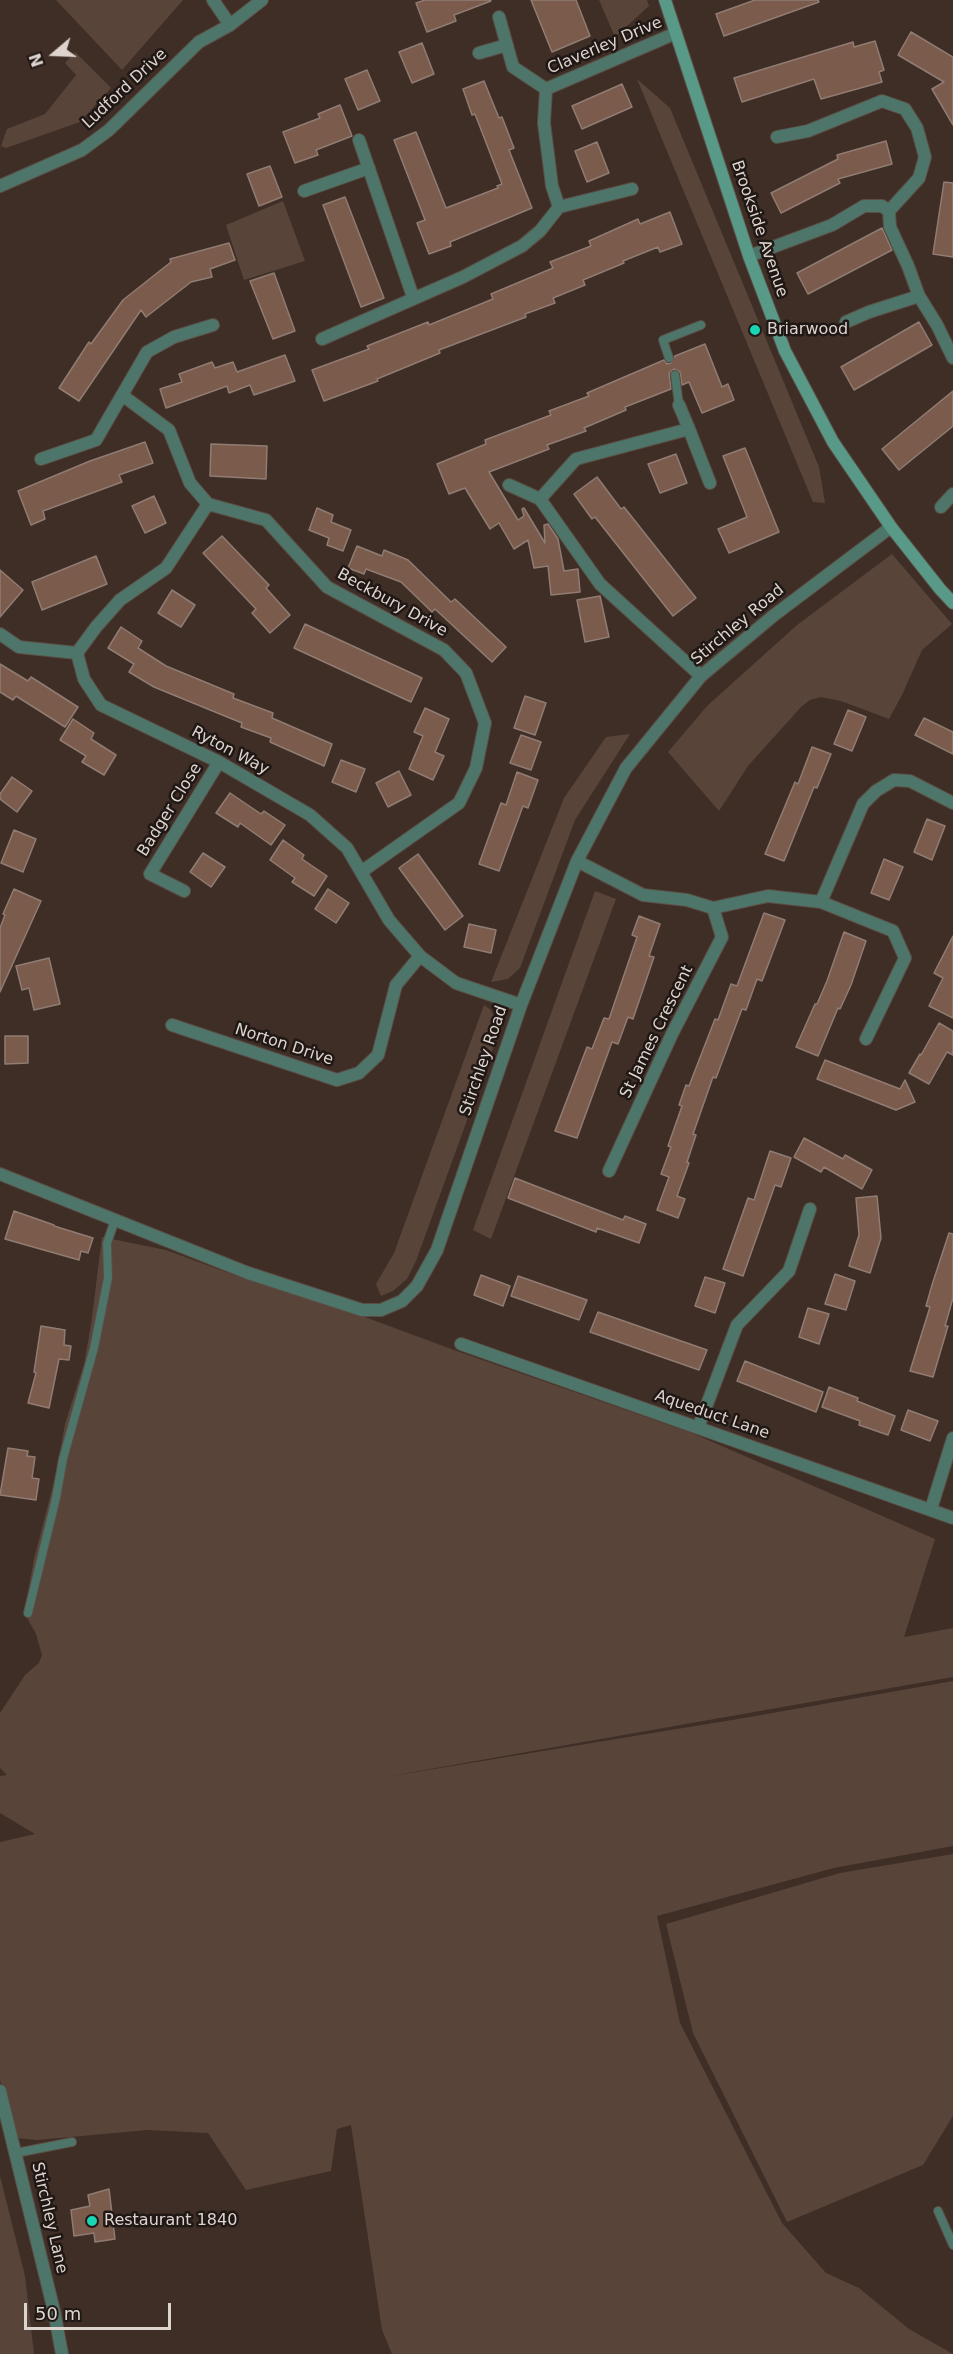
<!DOCTYPE html>
<style>
body{margin:0}
#map{position:relative;width:953px;height:2354px;overflow:hidden;background:#3e2e26;font-family:"DejaVu Sans",sans-serif}
canvas{display:block}
.north{position:absolute;left:24px;top:24px;width:60px;height:60px;-webkit-text-stroke:4px #201815;paint-order:stroke;rotate:251deg;font-size:16px;font-weight:700;line-height:24px;text-align:center;color:#ded4ce}
.north::after{content:'';display:block;margin:auto;width:21px;height:27px;background:#ded4ce;clip-path:polygon(50% 0,100% 100%,50% 72%,0 100%)}
.scale{position:absolute;left:24px;top:2303px;width:147px;height:27px;box-sizing:border-box;border:3px solid #ded4ce;border-top:0;padding-left:8px;font-size:18px;line-height:21px;white-space:nowrap;color:#ded4ce;-webkit-text-stroke:4px #201815;paint-order:stroke}
</style>
<div id="map">
<canvas width="953" height="2354"></canvas>
<div class="north">N</div>
<div class="scale">50 m</div>
</div>
<script>
const g = document.querySelector('canvas').getContext('2d');
g.lineJoin = 'round';
function fill(path, color) {
  g.fillStyle = color;
  g.fill(path, 'evenodd');
}
function shape(rows) {
  const path = new Path2D();
  for (const r of rows) {
    path.moveTo(r[0], r[1]);
    for (let i = 2; i < r.length; i += 2) path.lineTo(r[i], r[i + 1]);
  }
  return path;
}
function trace(path, color, width, dash) {
  g.strokeStyle = color;
  g.lineWidth = width;
  g.lineCap = dash ? 'butt' : 'round';
  g.setLineDash(dash || []);
  g.stroke(path);
}
function drawText(font, color, halo, rows, align = 'center') {
  g.font = font + ' "DejaVu Sans",sans-serif';
  g.lineWidth = 5;
  g.setLineDash([]);
  g.textBaseline = 'middle';
  g.strokeStyle = halo;
  g.fillStyle = color;
  for (const [text, x, y, turn = 0] of rows) {
    g.save();
    g.translate(x, y);
    g.rotate((+turn || 0) * Math.PI / 180);
    g.textAlign = isNaN(turn) ? turn : align;
    if (halo) g.strokeText(text, 0, 0);
    g.fillText(text, 0, 0);
    g.restore();
  }
}
fill(shape([
 [56,0,183,0,122,70],
 [599,0,647,0,649,6,615,37],
 [75,52,111,88,80,122,6,148,1,146,7,129,45,114,76,75,65,63],
 [637,79,670,108,819,467,825,503,813,502],
 [283,201,305,261,244,280,226,225],
 [892,554,952,624,922,650,902,695,889,719,841,701,821,697,810,700,801,707,748,766,719,811,668,752,707,706,797,625],
 [630,734,575,820,520,968,508,979,491,982,564,798,606,737],
 [595,891,616,899,491,1239,473,1230],
 [484,1005,491,1010,499,1032,416,1261,407,1279,393,1291,381,1296,376,1284,394,1253],
 [102,1237,166,1250,245,1279,284,1287,454,1350,692,1433,935,1539,904,1637,953,1628,953,1677,385,1777,750,1717,953,1681,953,1846,834,1868,657,1916,680,2023,782,2223,826,2273,859,2288,909,2329,953,2354,392,2354,382,2330,351,2125,337,2129,331,2171,246,2190,208,2133,148,2130,37,2140,17,2138,0,2080,0,1842,35,1834,0,1813,0,1776,7,1775,0,1768,0,1713,25,1675,39,1663,42,1655,36,1634,25,1614,27,1598,34,1559,56,1474,65,1424,84,1364,91,1325],
 [953,1854,953,2116,923,2165,787,2222,693,2033,666,1924,840,1873],
 [0,2176,25,2276,34,2354,0,2354]
]), '#59443a');
const building = shape([
 [425,0,490,0,491,1,454,15,456,21,427,32,416,3,425,0],
 [531,0,576,0,590,36,552,52,531,0],
 [755,0,818,0,819,2,724,36,716,14,755,0],
 [911,32,953,57,953,125,932,89,944,82,898,55,911,32],
 [875,41,884,70,879,72,882,82,821,99,814,79,742,102,734,78,853,42,854,47,875,41],
 [422,43,434,74,412,83,399,52,422,43],
 [367,70,380,101,358,110,345,79,367,70],
 [484,81,499,118,502,117,514,148,509,150,532,208,450,242,451,246,429,254,417,223,425,220,394,140,416,132,446,208,498,188,497,186,502,184,475,114,472,115,463,89,484,81],
 [622,84,632,107,582,129,572,106,622,84],
 [340,105,352,136,316,150,318,155,295,163,283,132,320,118,318,114,340,105],
 [886,141,892,164,838,179,840,183,781,213,771,193,838,159,837,155,886,141],
 [597,142,609,173,587,182,575,151,597,142],
 [270,166,282,197,259,206,247,174,270,166],
 [944,182,953,183,953,257,933,254,944,182],
 [345,197,384,298,361,307,323,205,345,197],
 [670,212,682,244,660,252,658,247,623,261,624,263,583,280,585,285,553,298,555,303,525,314,526,317,439,350,440,353,377,379,378,381,324,401,312,370,369,349,367,346,428,322,429,325,493,299,491,294,553,268,550,262,591,246,589,241,638,219,640,224,670,212],
 [882,228,892,250,808,294,797,273,882,228],
 [229,243,235,260,210,269,212,277,191,282,146,317,141,310,79,401,59,388,89,342,91,344,123,300,171,262,170,259,229,243],
 [274,273,295,331,273,339,250,281,274,273],
 [919,322,932,345,854,390,841,367,919,322],
 [705,344,722,387,728,384,734,400,702,413,689,382,682,385,680,372,674,369,669,373,671,389,625,407,626,410,584,428,586,431,547,445,549,449,489,472,518,520,524,516,522,509,524,508,545,543,544,525,548,524,558,539,564,571,578,569,580,592,551,595,548,566,534,568,528,540,514,549,499,523,490,529,465,488,449,494,437,464,486,444,485,440,551,415,549,411,589,396,587,393,664,360,667,364,671,363,675,356,705,344],
 [285,355,295,381,254,395,250,385,229,393,227,386,166,408,160,389,182,382,179,374,212,362,215,368,233,362,237,372,285,355],
 [953,391,953,426,899,470,882,449,953,391],
 [145,442,153,463,119,475,122,482,43,511,45,519,31,525,18,491,90,461,145,442],
 [211,444,267,446,266,479,210,476,211,444],
 [745,448,779,532,729,553,718,529,747,517,723,456,745,448],
 [676,454,687,483,660,493,648,464,676,454],
 [597,477,621,509,624,507,696,598,673,616,595,517,592,519,574,494,597,477],
 [154,496,166,523,145,533,132,506,154,496],
 [317,508,333,515,331,522,351,530,343,551,327,545,329,538,309,530,317,508],
 [222,536,269,585,266,588,290,615,270,633,252,613,256,609,203,553,222,536],
 [357,546,382,556,384,550,408,560,451,602,455,599,506,647,492,662,435,609,432,612,401,582,366,569,364,574,348,568,357,546],
 [96,556,107,584,42,610,32,582,96,556],
 [0,570,23,590,0,617,0,570],
 [172,590,195,605,181,627,158,613,172,590],
 [600,596,609,637,585,642,577,600,600,596],
 [305,624,422,678,411,702,294,648,305,624],
 [121,627,142,641,138,648,166,666,234,694,233,698,273,713,272,718,332,744,324,766,270,742,271,738,241,727,242,723,154,687,129,672,134,664,108,648,121,627],
 [0,664,28,681,31,677,78,707,65,727,16,696,13,700,0,692,0,664],
 [525,696,546,703,535,735,514,728,525,696],
 [425,708,449,719,435,752,444,756,433,780,409,769,423,736,414,732,425,708],
 [848,710,866,717,852,751,834,744,848,710],
 [924,718,953,732,953,754,915,735,924,718],
 [73,719,94,733,91,739,116,755,104,775,82,762,86,756,60,740,73,719],
 [521,735,541,742,531,770,510,763,521,735],
 [812,747,831,754,817,788,814,787,784,861,765,854,795,782,798,784,812,747],
 [341,760,365,769,356,792,332,782,341,760],
 [399,771,411,795,388,807,376,783,399,771],
 [517,772,538,780,528,808,523,806,499,871,479,864,501,803,506,805,517,772],
 [12,777,32,791,17,812,0,799,0,794,12,777],
 [230,793,261,814,264,811,285,825,271,845,240,823,238,827,216,813,230,793],
 [927,819,945,826,932,860,914,852,927,819],
 [14,830,36,839,23,872,1,863,14,830],
 [283,840,304,855,302,859,327,876,314,896,292,882,295,878,270,860,283,840],
 [203,853,225,867,211,887,190,872,203,853],
 [418,854,463,916,445,930,399,868,418,854],
 [884,859,903,867,889,900,871,893,884,859],
 [14,889,41,901,0,992,0,928,5,915,3,914,14,889],
 [328,889,349,903,336,923,315,909,328,889],
 [764,913,785,920,762,981,757,979,746,1010,742,1009,716,1078,713,1077,693,1134,696,1135,687,1162,689,1163,677,1196,685,1199,678,1218,657,1210,669,1177,661,1174,671,1147,668,1146,682,1106,679,1105,686,1085,689,1086,715,1019,718,1020,731,984,737,986,764,913],
 [639,916,660,924,649,956,654,957,633,1019,628,1017,618,1044,612,1042,577,1138,555,1131,587,1047,592,1049,604,1018,609,1019,637,937,632,935,639,916],
 [469,924,496,930,491,953,464,947,469,924],
 [844,932,866,941,851,985,840,1009,838,1008,818,1056,796,1047,815,1004,817,1004,827,981,844,932],
 [953,936,953,1018,929,1006,943,978,934,973,953,936],
 [49,958,60,1004,34,1010,29,988,22,990,16,966,49,958],
 [939,1023,953,1031,953,1055,947,1052,929,1084,909,1073,920,1054,921,1055,939,1023],
 [5,1036,28,1036,28,1063,5,1064,5,1036],
 [825,1060,900,1089,905,1080,915,1102,896,1110,817,1079,825,1060],
 [804,1138,843,1159,845,1155,872,1170,862,1189,824,1167,821,1172,794,1157,804,1138],
 [770,1151,791,1158,781,1187,775,1185,743,1276,723,1269,748,1198,754,1200,770,1151],
 [515,1178,623,1220,625,1216,646,1224,639,1243,597,1228,596,1232,508,1198,515,1178],
 [877,1196,881,1238,870,1273,849,1266,859,1235,856,1198,877,1196],
 [14,1211,54,1225,54,1226,93,1238,88,1253,81,1251,79,1260,5,1239,14,1211],
 [949,1233,953,1234,953,1298,945,1326,948,1326,933,1377,910,1371,930,1307,926,1306,932,1285,949,1233],
 [835,1274,855,1281,846,1310,825,1304,835,1274],
 [481,1275,510,1286,503,1306,474,1295,481,1275],
 [518,1276,587,1300,579,1320,511,1296,518,1276],
 [705,1277,725,1283,715,1313,695,1306,705,1277],
 [808,1308,829,1314,819,1344,799,1337,808,1308],
 [598,1312,707,1350,699,1370,590,1332,598,1312],
 [41,1326,65,1330,64,1345,71,1346,69,1360,59,1359,49,1408,28,1403,36,1373,34,1372,41,1326],
 [745,1361,823,1392,816,1412,737,1381,745,1361],
 [829,1387,858,1398,857,1401,895,1416,888,1435,859,1425,860,1421,822,1407,829,1387],
 [908,1410,938,1421,930,1441,901,1430,908,1410],
 [8,1448,28,1451,27,1456,35,1457,32,1478,39,1479,36,1500,0,1495,8,1448],
 [109,2189,115,2239,95,2242,94,2233,74,2236,71,2210,90,2206,88,2195,109,2189]
]);
fill(building, '#7b5b4c');
trace(building, '#907c73', 1.5);
const lane = shape([
 [669,358,663,340,701,325],
 [675,375,679,405],
 [28,1613,56,1498,63,1459,94,1348,108,1278,107,1243,115,1220],
 [16,2153,72,2142],
 [938,2211,953,2245]
]);
const street = shape([
 [213,0,230,25],
 [499,17,513,67,546,89],
 [479,53,507,45],
 [777,137,808,131,882,101,905,109,917,128,925,157,919,178,889,211],
 [359,140,413,297],
 [0,186,82,150,109,130,199,42,230,25,262,0],
 [632,189,559,207,552,186,544,123,546,89,676,33],
 [304,191,369,168],
 [749,256,832,225,864,206,882,206,889,211,890,227,908,266,919,296,937,325,953,358],
 [846,322,869,312,919,296],
 [322,339,463,277,522,246,540,231,559,207],
 [122,395,169,430,190,483,208,504,266,520,327,587,444,650,466,673,485,723,476,768,459,803,361,872],
 [679,405,689,429],
 [41,459,96,440,147,352,174,337,213,325],
 [509,485,540,499,600,584,701,676],
 [540,499,576,459,689,429,710,483],
 [208,504,166,568,120,600,96,627,77,653,84,679,101,705,219,762,310,815,347,848,389,920,420,956,456,983,521,1005],
 [941,507,953,494],
 [0,634,19,647,77,653],
 [577,861,643,895,687,900,713,908,722,937,672,1034,609,1171],
 [184,891,150,874,219,762],
 [821,902,863,804,876,791,894,780,910,781,953,803],
 [713,908,768,896,821,902,893,931,905,958,866,1039],
 [172,1025,337,1080,359,1073,378,1055,396,985,420,956],
 [0,1174,248,1273,362,1310,381,1310,402,1301,417,1286,437,1250,521,1005,577,861,626,768,701,676,773,616,891,527],
 [461,1344,953,1518],
 [698,1428,737,1325,789,1271,810,1209],
 [931,1509,953,1438],
 [0,2091,54,2311,62,2354]
]);
const secondary = shape([
 [665,0,749,256,785,351,833,442,891,527,940,589,953,603]
]);
trace(lane, '#5b4c44', 10);
trace(street, '#5b4c44', 14);
trace(secondary, '#5b4c44', 14);
trace(lane, '#4d7569', 8);
trace(street, '#4d7569', 12);
trace(secondary, '#589988', 12);
for (const [x, y, r, color] of [
 [755,330,6,"#1ad5b2"],
 [92,2221,6,"#1ad5b2"]
]) {
  const dot = new Path2D();
  dot.arc(x, y, r, 0, 2 * Math.PI);
  g.fillStyle = color;
  g.fill(dot);
  trace(dot, '#201815', 2);
}
drawText('16px', '#ded4ce', '#201815', [
 ["Claverley Drive",605,46,-23],
 ["Ludford Drive",125,89,-43],
 ["Brookside Avenue",759,229,71],
 ["Beckbury Drive",392,603,29],
 ["Stirchley Road",738,625,-40],
 ["Ryton Way",230,751,28],
 ["Badger Close",170,810,-58],
 ["St James Crescent",657,1032,-64],
 ["Norton Drive",284,1045,18],
 ["Stirchley Road",484,1061,-71],
 ["Aqueduct Lane",712,1415,19],
 ["Stirchley Lane",49,2218,77]
]);
drawText('16px', '#ded4ce', '#201815', [
 ["Briarwood",767,330],
 ["Restaurant 1840",104,2221]
], 'left');
</script>
